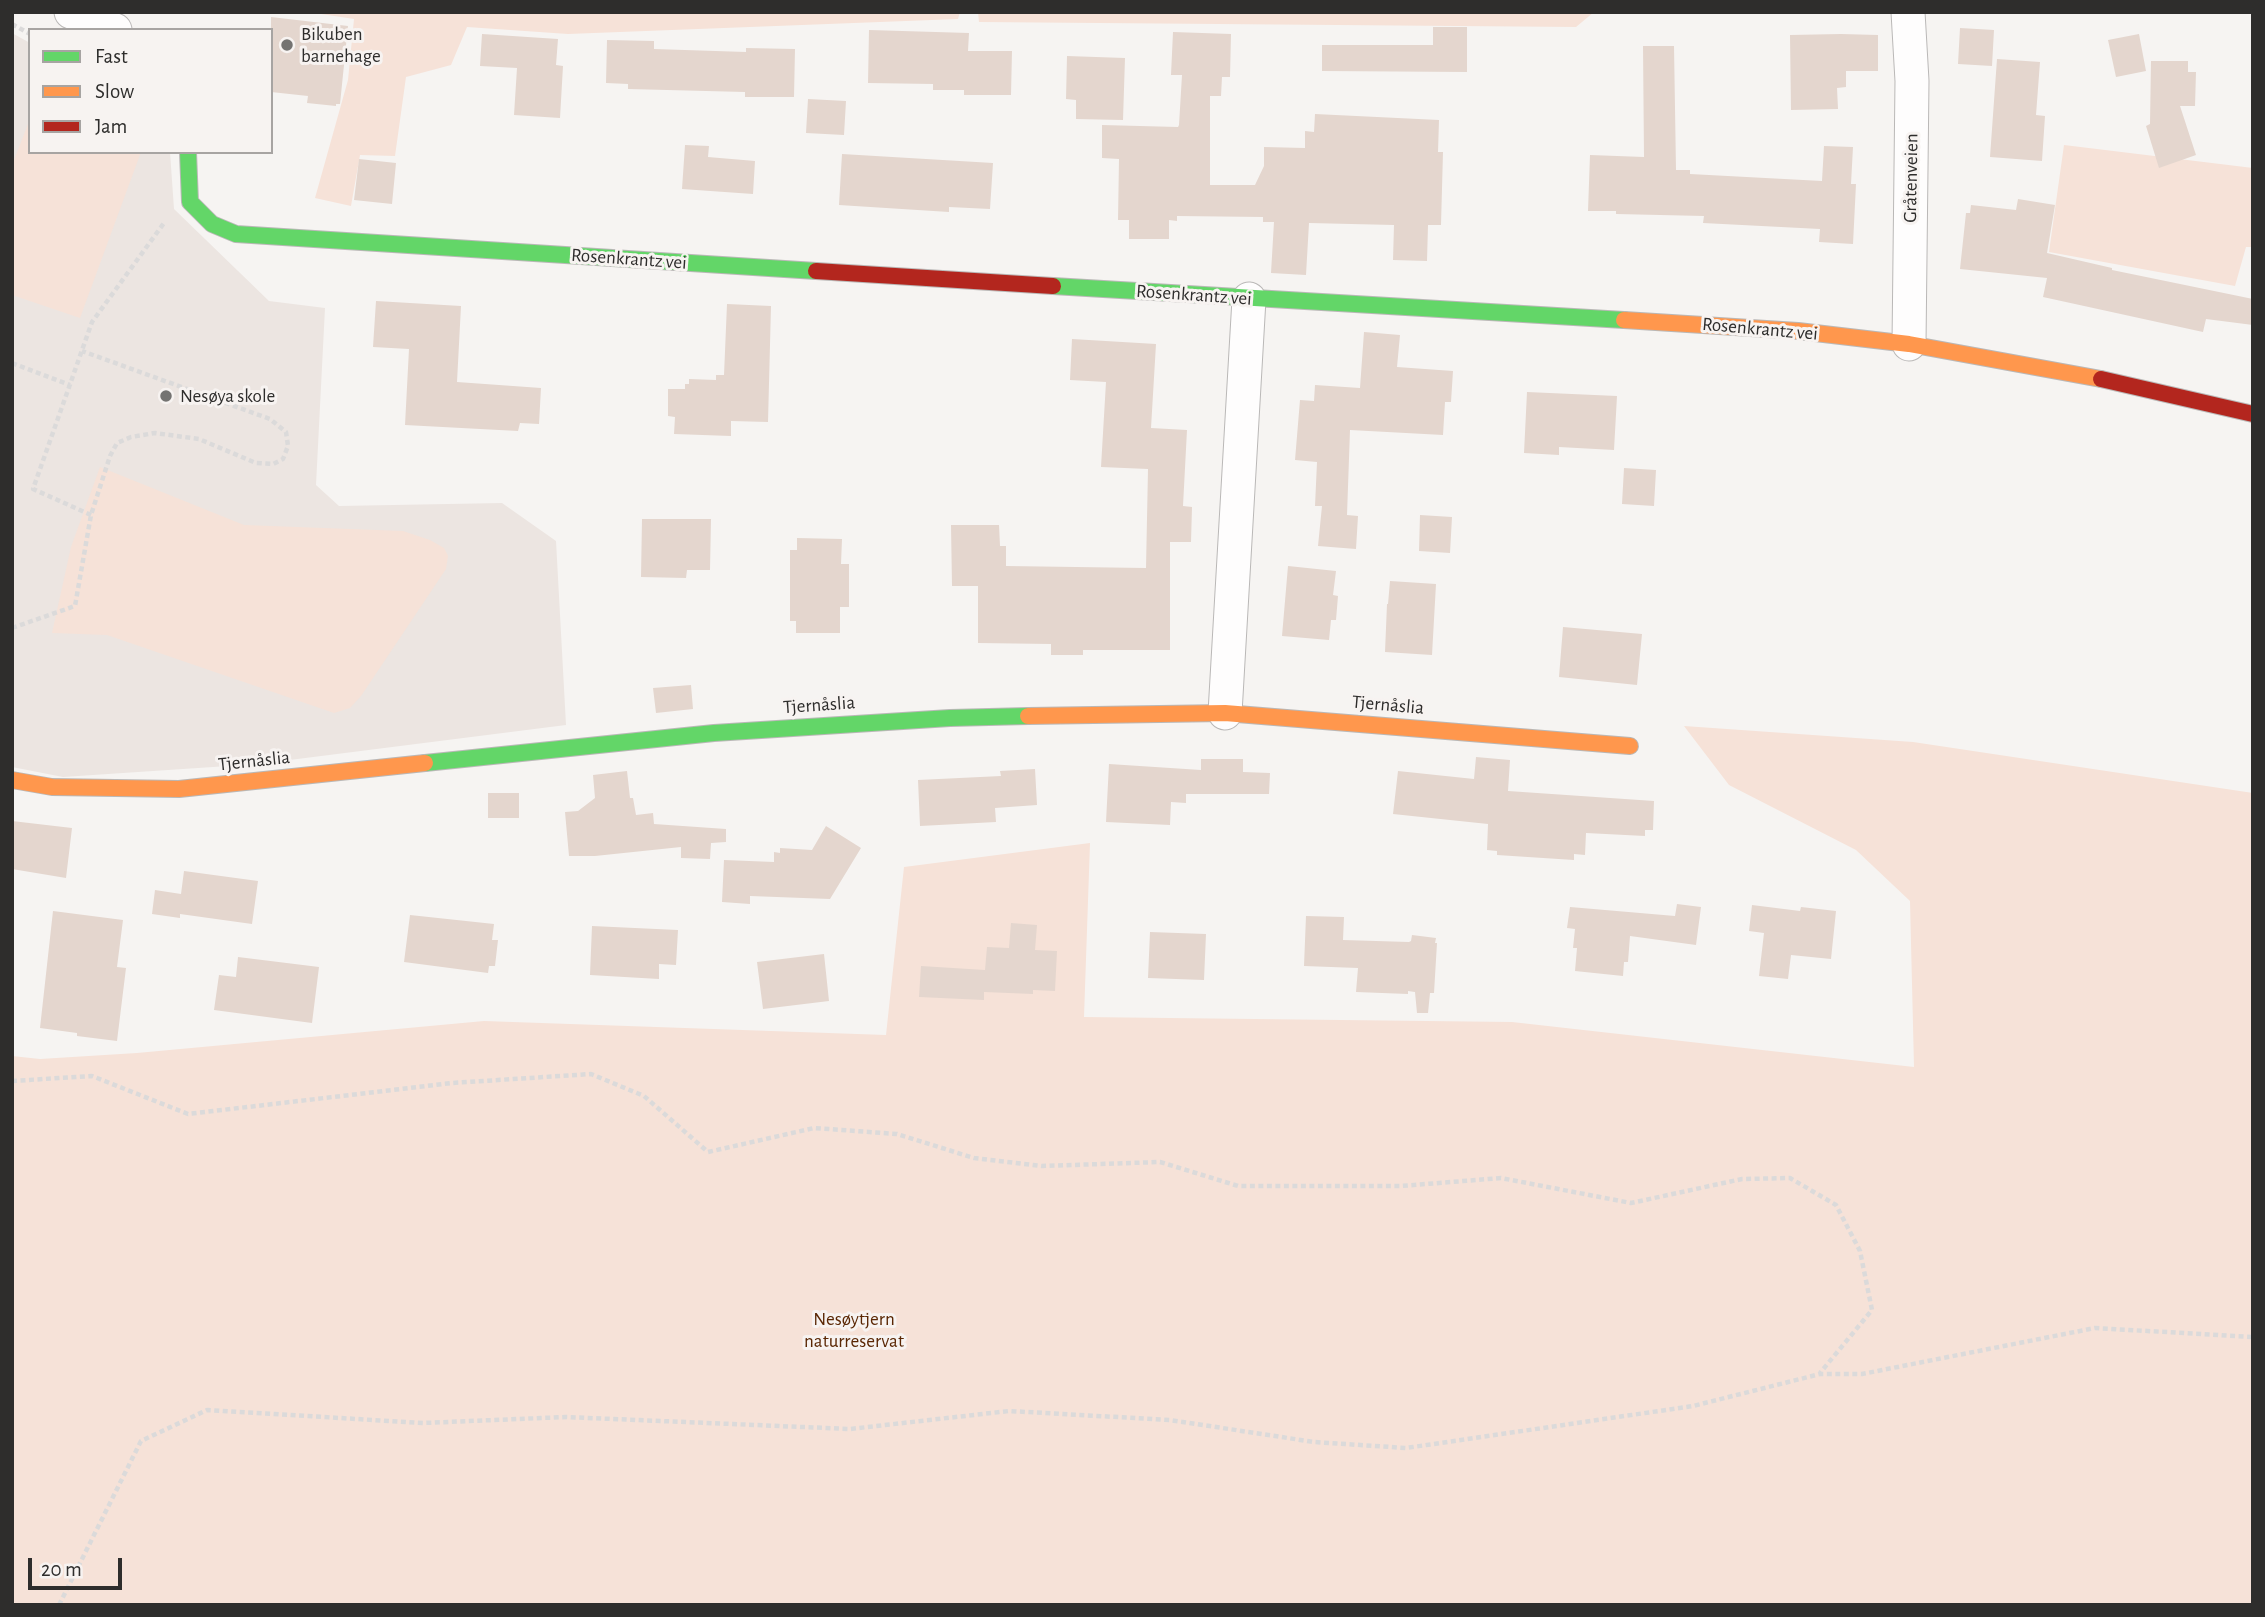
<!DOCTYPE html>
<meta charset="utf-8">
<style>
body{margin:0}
#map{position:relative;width:2265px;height:1617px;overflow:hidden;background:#f6f4f2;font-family:"Alegreya Sans",sans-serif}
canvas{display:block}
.frame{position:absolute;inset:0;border:14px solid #2e2d2c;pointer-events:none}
.legend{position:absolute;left:28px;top:28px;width:245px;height:126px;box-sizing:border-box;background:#f7f3f1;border:2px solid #a7a4a2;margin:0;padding:9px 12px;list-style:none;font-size:21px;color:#2e2d2c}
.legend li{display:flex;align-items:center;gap:14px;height:35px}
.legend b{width:35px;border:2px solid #a7a4a2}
.scale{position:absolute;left:28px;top:1558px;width:94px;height:32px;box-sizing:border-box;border:4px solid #2e2d2c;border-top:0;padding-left:9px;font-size:21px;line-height:24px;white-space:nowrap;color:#2e2d2c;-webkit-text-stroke:5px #f7f3f1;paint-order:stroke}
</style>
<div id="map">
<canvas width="2265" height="1617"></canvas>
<div class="frame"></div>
<ul class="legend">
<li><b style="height:9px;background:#63d668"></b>Fast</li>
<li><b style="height:9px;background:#ff974d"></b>Slow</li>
<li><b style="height:9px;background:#b3261e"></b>Jam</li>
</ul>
<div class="scale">20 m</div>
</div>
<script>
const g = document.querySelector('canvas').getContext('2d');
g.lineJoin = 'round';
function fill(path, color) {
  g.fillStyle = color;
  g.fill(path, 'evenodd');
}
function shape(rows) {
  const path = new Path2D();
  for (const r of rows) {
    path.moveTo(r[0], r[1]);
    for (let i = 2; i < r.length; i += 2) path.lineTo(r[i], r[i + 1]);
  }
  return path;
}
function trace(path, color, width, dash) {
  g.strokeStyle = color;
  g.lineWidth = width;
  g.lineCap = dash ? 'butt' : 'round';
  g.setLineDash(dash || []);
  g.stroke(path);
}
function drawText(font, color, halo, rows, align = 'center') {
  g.font = font + ' "Alegreya Sans",sans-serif';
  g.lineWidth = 6;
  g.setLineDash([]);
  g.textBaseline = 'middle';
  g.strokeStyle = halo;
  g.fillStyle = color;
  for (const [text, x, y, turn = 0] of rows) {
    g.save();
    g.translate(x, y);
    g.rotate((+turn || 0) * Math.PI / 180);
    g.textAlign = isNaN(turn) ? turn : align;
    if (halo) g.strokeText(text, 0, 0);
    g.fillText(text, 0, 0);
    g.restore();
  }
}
fill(shape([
 [12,33,30,43,30,152,170,152,174,209,269,301,325,308,316,485,339,506,502,503,556,541,566,725,258,764,63,777,12,767]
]), '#ece5e1');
fill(shape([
 [308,12,960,12,958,19,568,34,467,27,451,65,406,77,395,156,360,155,351,206,315,198,348,80,354,19],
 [978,12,1594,12,1576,27,979,22],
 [30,119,30,152,141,152,80,318,12,295,12,165],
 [2064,145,2253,168,2253,247,2246,247,2235,286,2049,252],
 [100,467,244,525,403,531,430,540,444,548,448,556,446,569,361,696,350,708,334,713,107,635,52,633,71,547],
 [1684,726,1913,742,2253,793,2253,1605,12,1605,12,1056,40,1059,137,1053,484,1021,886,1035,904,867,1090,843,1084,1017,1512,1022,1914,1067,1910,901,1856,850,1729,785]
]), '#f6e2d8');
fill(shape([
 [271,17,348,26,340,104,336,104,336,106,307,103,308,96,271,92],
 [1433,27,1467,27,1467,72,1322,71,1322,45,1433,45],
 [1960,28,1994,30,1992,66,1958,64],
 [869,30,969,33,968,51,1012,51,1011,95,964,95,964,90,933,90,933,84,868,83],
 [1173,32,1231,34,1230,77,1222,77,1221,96,1210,96,1210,185,1255,185,1264,166,1264,147,1305,148,1305,131,1314,132,1315,114,1439,120,1438,152,1443,152,1441,225,1428,225,1427,261,1393,260,1394,225,1309,223,1306,275,1271,273,1274,222,1263,222,1263,217,1177,216,1177,221,1169,220,1169,239,1129,239,1129,220,1118,220,1119,159,1102,158,1102,125,1178,127,1179,125,1182,75,1171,75],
 [482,34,558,39,556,65,563,66,560,118,514,115,517,68,480,66],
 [1841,34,1878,35,1878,71,1846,71,1846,87,1837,88,1838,109,1791,110,1790,35],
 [2139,34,2146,71,2116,77,2108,40],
 [607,40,654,41,654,49,746,52,746,48,795,49,794,97,745,97,745,92,628,89,628,84,606,83],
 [1643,46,1674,46,1676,170,1690,170,1690,174,1822,181,1824,146,1853,147,1851,184,1856,184,1853,244,1819,242,1820,229,1703,223,1704,216,1616,214,1616,211,1588,211,1590,155,1644,157],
 [1067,56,1125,58,1123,120,1076,119,1076,100,1066,99],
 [1997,59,2040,62,2036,115,2045,116,2042,161,1990,157],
 [2151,61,2188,61,2188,72,2196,72,2195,106,2180,106,2196,155,2159,168,2146,126,2150,124],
 [808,99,846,101,844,135,806,133],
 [685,145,709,146,708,157,755,161,753,194,682,189],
 [842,154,993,163,990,209,949,207,949,212,839,205],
 [359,159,396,163,392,204,354,200],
 [2018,199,2055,205,2047,253,2112,268,2112,270,2253,299,2253,325,2206,319,2203,332,2043,297,2047,278,1960,269,1966,213,1970,213,1971,205,2016,210],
 [376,301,461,306,457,382,541,388,539,424,520,423,518,431,405,425,409,349,373,347],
 [727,304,771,306,768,422,731,421,731,436,674,434,675,417,668,416,668,389,685,389,685,384,689,384,689,379,716,380,716,375,724,375],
 [1364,332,1400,335,1397,367,1453,371,1451,402,1445,402,1443,435,1350,430,1347,515,1358,516,1356,549,1318,546,1322,506,1315,506,1317,462,1295,460,1300,400,1314,401,1315,385,1360,388],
 [1072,339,1156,344,1151,428,1187,430,1183,506,1192,507,1191,542,1170,542,1170,650,1083,650,1083,655,1051,655,1051,644,978,643,978,586,952,586,951,525,999,525,1000,546,1006,546,1006,566,1146,568,1148,469,1101,467,1106,382,1070,380],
 [1527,392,1617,396,1614,450,1559,447,1559,455,1524,453],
 [1624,468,1656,470,1654,506,1622,504],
 [1420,515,1452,517,1450,553,1419,551],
 [642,519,711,519,710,570,687,570,686,578,641,577],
 [797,538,842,539,841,564,849,564,849,607,840,607,840,633,796,633,796,621,790,621,790,550,797,550],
 [1288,566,1336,571,1333,595,1338,596,1336,620,1331,620,1329,640,1282,636],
 [1390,581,1436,584,1432,655,1385,652,1387,604,1388,604],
 [1563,627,1642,634,1637,685,1559,677],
 [691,685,693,709,656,713,653,688],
 [1476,757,1510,760,1508,791,1654,801,1653,830,1645,830,1645,836,1586,833,1585,855,1574,854,1574,860,1497,855,1497,851,1487,850,1488,824,1393,814,1398,771,1474,779],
 [1201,759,1243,759,1243,772,1270,773,1269,794,1186,794,1186,803,1171,802,1170,825,1106,822,1109,764,1201,770],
 [1035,769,1037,805,995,808,996,822,920,826,918,780,1001,776,1000,771],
 [627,771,630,798,633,798,636,815,653,813,654,824,726,829,726,842,711,843,710,859,681,858,681,847,595,856,569,856,565,812,578,811,595,798,593,775],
 [488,793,519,793,519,818,488,818],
 [12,821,72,828,66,878,12,869],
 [826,826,861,848,830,899,750,896,750,904,722,902,724,860,774,862,774,852,780,853,780,848,812,850],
 [184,871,258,881,252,924,180,914,180,918,152,914,155,890,181,894],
 [1677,904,1701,907,1696,945,1630,936,1628,962,1624,962,1623,976,1575,971,1577,948,1573,948,1575,929,1567,928,1570,907,1675,916],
 [1752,905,1800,911,1801,907,1836,911,1831,959,1791,955,1788,979,1759,976,1764,933,1749,931],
 [53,911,123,920,117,967,126,968,117,1041,77,1036,77,1033,40,1028],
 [410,915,494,924,492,940,498,940,495,966,489,966,488,973,404,962],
 [1306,916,1344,917,1343,940,1409,942,1411,941,1412,935,1436,938,1435,943,1437,943,1434,993,1430,993,1428,1013,1417,1013,1415,992,1408,991,1408,994,1356,992,1358,968,1304,966],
 [1011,923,1037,925,1035,950,1057,951,1055,991,1033,990,1033,994,984,992,984,1000,919,997,921,966,985,970,987,947,1009,948],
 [592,926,678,930,676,965,659,964,659,979,590,975],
 [1150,932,1206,934,1204,980,1148,978],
 [824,954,829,1001,763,1009,757,962],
 [238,957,319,967,312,1023,214,1010,219,975,236,977]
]), '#e4d6ce');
const street = shape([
 [71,12,115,30],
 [1908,12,1912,81,1909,344],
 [1225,713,1249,299]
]);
const fast = shape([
 [188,152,190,202,212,224,236,234,816,271],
 [1053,286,1624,320],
 [425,763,714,733,950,718,1028,716]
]);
const slow = shape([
 [1624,320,1798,331,1909,344,2101,379],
 [1028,716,1225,713,1630,746],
 [12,780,52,787,179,789,425,763]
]);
const jam = shape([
 [816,271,1053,286],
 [2101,379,2253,414]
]);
trace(street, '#bab8b7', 35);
trace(fast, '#bab8b7', 18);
trace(slow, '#bab8b7', 18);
trace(jam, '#bab8b7', 18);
trace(shape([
 [12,24,30,34],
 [12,363,70,385],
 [91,515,33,489,92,322,164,223],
 [12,628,75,606,91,515,110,456,117,443,131,437,155,433,199,439,256,463,273,464,283,459,288,446,286,432,270,419,82,351],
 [12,1081,92,1076,188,1114,452,1083,591,1074,644,1096,708,1152,814,1128,897,1134,974,1158,1042,1166,1160,1162,1238,1186,1401,1186,1501,1178,1631,1203,1742,1179,1790,1178,1836,1205,1860,1251,1872,1310,1820,1373],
 [59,1605,141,1441,207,1410,423,1423,566,1417,850,1429,1009,1411,1170,1420,1314,1442,1406,1448,1693,1406,1820,1374,1862,1374,2095,1328,2253,1337]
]), '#dbdada', 4.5, [5, 3.5]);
trace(street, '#fefdfd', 33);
trace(fast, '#63d668', 16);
trace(slow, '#ff974d', 16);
trace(jam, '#b3261e', 16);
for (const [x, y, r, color] of [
 [287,45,7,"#747371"],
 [166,396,7,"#747371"]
]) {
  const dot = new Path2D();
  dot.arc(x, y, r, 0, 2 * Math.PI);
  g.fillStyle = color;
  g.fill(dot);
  trace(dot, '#f7f3f1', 2.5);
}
drawText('19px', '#2e2d2c', '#f7f3f1', [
 ["Bikuben",301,34],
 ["barnehage",301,56],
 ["Nesøya skole",180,396]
], 'left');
drawText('19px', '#2e2d2c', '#f7f3f1', [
 ["Gråtenveien",1911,178,-89],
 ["Rosenkrantz vei",629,259,4],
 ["Rosenkrantz vei",1194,295,4],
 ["Rosenkrantz vei",1760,329,5],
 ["Tjernåslia",819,705,-4],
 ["Tjernåslia",1388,705,5],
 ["Tjernåslia",254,761,-6]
]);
drawText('19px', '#5a2704', '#f7f3f1', [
 ["Nesøytjern",854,1319],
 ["naturreservat",854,1341]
]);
</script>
